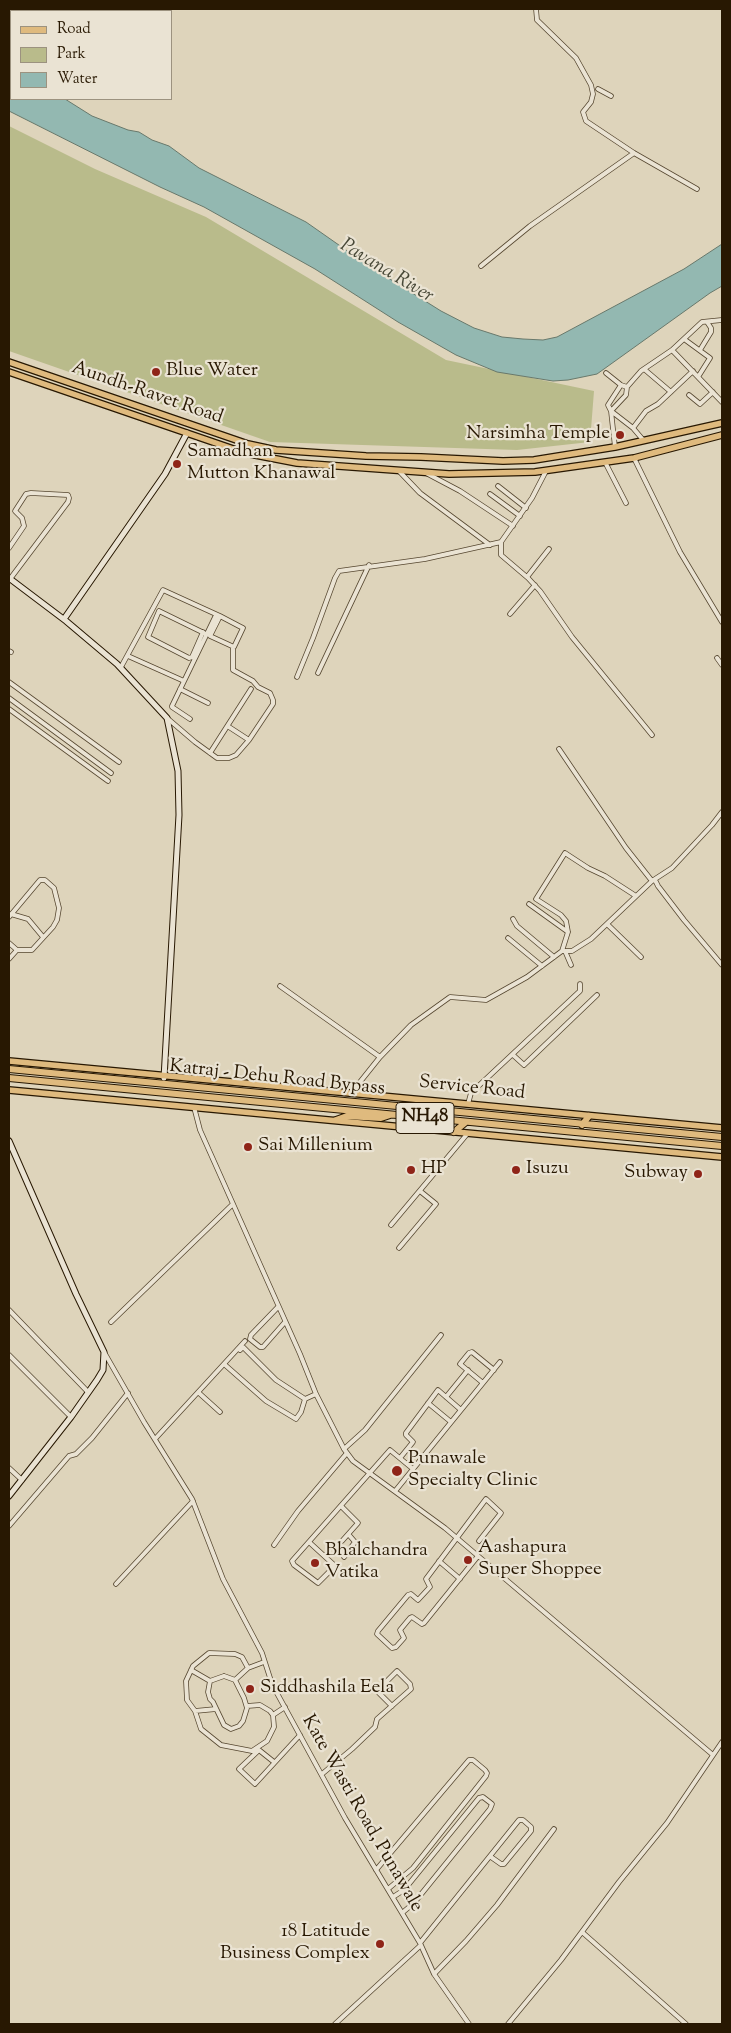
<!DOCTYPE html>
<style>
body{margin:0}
#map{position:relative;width:731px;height:2033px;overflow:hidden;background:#ded4bb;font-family:"Sorts Mill Goudy",serif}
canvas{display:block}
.frame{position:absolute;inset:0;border:10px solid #281802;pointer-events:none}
.legend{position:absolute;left:10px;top:10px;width:162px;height:90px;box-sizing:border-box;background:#eae3d3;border:1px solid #9c927f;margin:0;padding:6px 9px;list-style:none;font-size:15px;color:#281802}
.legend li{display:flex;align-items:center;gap:10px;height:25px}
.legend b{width:25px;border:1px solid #9c927f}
</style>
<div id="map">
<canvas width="731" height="2033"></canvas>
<div class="frame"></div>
<ul class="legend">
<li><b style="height:6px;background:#dfba7e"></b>Road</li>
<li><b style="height:14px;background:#b9bb8b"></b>Park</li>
<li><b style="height:14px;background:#93b8b1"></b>Water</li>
</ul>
</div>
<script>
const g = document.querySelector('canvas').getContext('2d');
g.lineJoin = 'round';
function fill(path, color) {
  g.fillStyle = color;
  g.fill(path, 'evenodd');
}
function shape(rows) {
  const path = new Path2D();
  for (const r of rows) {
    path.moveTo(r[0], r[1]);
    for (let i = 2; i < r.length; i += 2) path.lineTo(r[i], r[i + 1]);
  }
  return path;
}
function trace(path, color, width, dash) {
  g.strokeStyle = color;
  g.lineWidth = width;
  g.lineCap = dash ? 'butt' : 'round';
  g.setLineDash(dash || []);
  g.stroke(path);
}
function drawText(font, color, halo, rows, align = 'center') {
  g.font = font + ' "Sorts Mill Goudy",serif';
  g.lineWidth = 4.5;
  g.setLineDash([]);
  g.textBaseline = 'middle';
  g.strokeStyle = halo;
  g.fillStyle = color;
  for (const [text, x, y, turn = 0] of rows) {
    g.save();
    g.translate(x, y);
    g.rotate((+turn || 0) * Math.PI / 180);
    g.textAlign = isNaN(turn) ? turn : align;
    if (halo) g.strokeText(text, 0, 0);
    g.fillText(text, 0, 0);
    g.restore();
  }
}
fill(shape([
 [9,126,95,169,206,217,446,360,594,391,590,442,517,450,270,442,9,351]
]), '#b9bb8b');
const water = shape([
 [9,72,11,73,11,99,65,99,92,116,128,130,139,132,152,140,169,146,199,168,306,222,366,264,441,311,474,328,502,337,523,339,543,340,557,337,684,269,722,244,722,286,710,293,597,374,568,380,553,381,497,372,456,355,398,322,315,269,204,207,160,187,9,111,9,72]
]);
fill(water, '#93b8b1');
trace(water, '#68786b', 1);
const street = shape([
 [17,9,18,11],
 [45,9,46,11],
 [536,9,537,20,576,58,591,85,593,94,591,102,583,112,586,121,634,153,697,189],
 [598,89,611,96],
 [481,266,530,226,634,153],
 [684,339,710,358,698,377],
 [672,350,722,402],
 [700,350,711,332,711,328,707,322],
 [644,369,671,392],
 [606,373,621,385,627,387,641,371,672,350,702,322,722,320],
 [689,395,700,404,713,392],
 [611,411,633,428,644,441],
 [611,411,626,395,627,387],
 [633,428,646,411,658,404,693,371],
 [615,447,611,411,608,405,621,385],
 [634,458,680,552,722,622],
 [605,462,626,503],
 [399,471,420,493,490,545],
 [426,473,460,491,513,526],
 [498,486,526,508],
 [490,494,520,516],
 [501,542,501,555,528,578,540,591,572,637,652,735],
 [9,548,24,526,22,518,15,511,26,494,31,493,68,495,69,498,68,502,10,579],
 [527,577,549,549],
 [159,611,148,637,189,658,192,657,203,632],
 [159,611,204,633],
 [510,614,535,585],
 [9,651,11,652],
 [128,656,184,681],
 [717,658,722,665],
 [121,667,163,590,220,616,239,626,243,628,234,647,210,636,220,616],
 [318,673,369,565],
 [297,677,313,638,335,578,339,571,425,559,501,542,532,498,546,471],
 [9,682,119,762],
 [180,689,208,703],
 [9,698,111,773],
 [9,709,108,781],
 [167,718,195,742,217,758,229,758,236,755,249,740,273,704,273,700,270,693,258,687,253,681,233,670,233,647],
 [190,719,172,707,172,706,216,615],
 [229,727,249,740],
 [559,749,626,848,652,881],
 [210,753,251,689],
 [655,880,658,886,684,920,722,965],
 [529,904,568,932],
 [11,914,28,919,43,937],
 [9,917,40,880,45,880,54,888,59,908,57,920,53,927,32,950,17,950,9,943],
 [513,919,517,926,554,957],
 [607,924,641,957],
 [508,938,542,966],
 [562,951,568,932,566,921,561,915,536,899,565,853,588,868,605,876,636,896],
 [565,951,571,965],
 [9,959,17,950],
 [280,986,380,1057],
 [513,1055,524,1065,597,995],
 [352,1092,380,1057,411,1025,450,997,486,1000,527,977,562,951,572,951,591,939,652,881,672,868,712,825,722,812],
 [468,1104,471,1093,580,991,580,984],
 [194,1107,200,1130,300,1354,316,1394,344,1449,353,1461,445,1528,713,1755],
 [391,1225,468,1133],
 [399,1248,436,1204,420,1191],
 [278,1307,251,1335,250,1339,260,1347,263,1347,285,1322],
 [9,1310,88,1392],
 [111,1322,233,1204],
 [240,1350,243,1347,276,1380,305,1399,316,1394],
 [104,1352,144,1422,192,1499,223,1579,262,1653,272,1684,345,1818,420,1943,434,1974,469,2024],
 [9,1355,71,1417],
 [224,1364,266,1401,296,1419,301,1412,305,1399],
 [483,1383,460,1364,469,1353,472,1352,494,1370],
 [199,1393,220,1412],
 [446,1397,468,1370],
 [428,1403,451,1422],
 [155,1439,245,1341],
 [344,1449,365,1430,441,1335],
 [400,1458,413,1442,406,1435,406,1433,438,1390,461,1410],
 [9,1468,22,1480],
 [396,1490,500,1362],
 [341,1506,358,1523,342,1541],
 [9,1526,69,1456,76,1454,92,1438,128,1393],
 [309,1542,333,1564,333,1568,318,1583,294,1565,292,1561,390,1450,413,1469],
 [274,1545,298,1511,347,1453],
 [478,1556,424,1623,422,1624,412,1617,410,1618,400,1630,404,1638,396,1647,392,1648,377,1634,378,1631,408,1595,411,1594,418,1600,430,1587,426,1579,486,1499,501,1513,479,1541],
 [344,1557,355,1542,349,1535],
 [439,1561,460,1579],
 [116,1584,193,1501],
 [191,1670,210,1681],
 [224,1676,235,1680,244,1698,247,1708,243,1721,239,1726,231,1729,224,1725,213,1702,210,1699,208,1692,210,1681,224,1676],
 [235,1680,248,1668,264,1662],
 [247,1706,260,1705,270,1711,273,1715,274,1727,267,1741,252,1751,221,1745,201,1729,195,1711,187,1700,186,1681,193,1666,209,1653,235,1654,242,1657,248,1668],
 [195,1711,216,1709],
 [273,1715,285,1707],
 [274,1762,259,1750,239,1769,255,1784,300,1735],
 [322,1774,352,1749,375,1727,377,1719,411,1689,410,1684,397,1671,377,1691,392,1706],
 [376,1870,469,1760,473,1760,485,1770,487,1773,486,1776,413,1868,388,1889],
 [393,1897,404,1890,479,1798,483,1797,492,1804,490,1809,414,1903,402,1913],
 [582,1932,686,2024],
 [420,1943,519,1820,523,1820,531,1827,531,1831,504,1864,501,1864,491,1857],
 [434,1974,466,1941,497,1905,554,1829],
 [335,2024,421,1945],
 [508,2024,561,1960,619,1882,667,1823,722,1742]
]);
const secondary = shape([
 [9,578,66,621,117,664,167,718,178,771,179,815,164,1078],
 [64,619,165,474,187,433],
 [9,1141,76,1294,104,1352,103,1370,97,1380,71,1417,9,1496]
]);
const primary = shape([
 [9,362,248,444,276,450,366,456,421,457,503,461,534,460,615,447,722,423],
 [9,372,245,453,297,463,449,474,535,472,634,458,722,435],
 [9,1061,722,1128],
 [9,1090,722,1157]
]);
const highway = shape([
 [9,1069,722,1137],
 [9,1078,722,1146],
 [422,1117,422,1128],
 [336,1120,347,1116,381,1118,390,1115],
 [582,1125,589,1116],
 [454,1132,466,1122]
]);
trace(street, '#564730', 5.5);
trace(secondary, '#281802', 7);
trace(primary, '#281802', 8);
trace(highway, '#281802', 8);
trace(street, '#eae3d3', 4);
trace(secondary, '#eae3d3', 5);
trace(primary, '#dfba7e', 5.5);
trace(highway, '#dfba7e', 6);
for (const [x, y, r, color] of [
 [156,372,5,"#8f2418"],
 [620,435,5,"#8f2418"],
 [177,464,5,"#8f2418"],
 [248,1147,5,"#8f2418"],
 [411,1170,5,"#8f2418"],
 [516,1170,5,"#8f2418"],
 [698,1174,5,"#8f2418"],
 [397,1471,6,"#8f2418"],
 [468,1560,5,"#8f2418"],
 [315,1563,5,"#8f2418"],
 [250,1689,5,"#8f2418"],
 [380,1944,5,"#8f2418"]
]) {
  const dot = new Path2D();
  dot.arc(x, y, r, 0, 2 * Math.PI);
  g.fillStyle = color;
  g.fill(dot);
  trace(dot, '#eae3d3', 2);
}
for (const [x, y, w] of [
 [425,1118,58]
]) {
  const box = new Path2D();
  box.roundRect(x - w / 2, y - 15.5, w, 31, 4);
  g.fillStyle = '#eae3d3';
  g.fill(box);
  trace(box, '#281802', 1);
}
drawText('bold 18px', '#281802', null, [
 ["NH48",425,1118]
]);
drawText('19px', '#281802', '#eae3d3', [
 ["Blue Water",166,372],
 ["Narsimha Temple",610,435,"right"],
 ["Samadhan",187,453],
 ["Mutton Khanawal",187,475],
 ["Sai Millenium",258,1147],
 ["HP",421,1170],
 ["Isuzu",526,1170],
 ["Subway",688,1174,"right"],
 ["Punawale",408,1460],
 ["Specialty Clinic",408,1482],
 ["Aashapura",478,1549],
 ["Super Shoppee",478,1571],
 ["Bhalchandra",325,1552],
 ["Vatika",325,1574],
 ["Siddhashila Eela",260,1689],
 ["18 Latitude",370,1933,"right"],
 ["Business Complex",370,1955,"right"]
], 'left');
drawText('19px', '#281802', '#eae3d3', [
 ["Aundh-Ravet Road",147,394,19],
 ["Katraj - Dehu Road Bypass",277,1079,6],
 ["Service Road",472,1089,6],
 ["Kate Wasti Road, Punawale",361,1814,60]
]);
drawText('italic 20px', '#484837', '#eae3d3', [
 ["Pavana River",386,272,31]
]);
</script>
